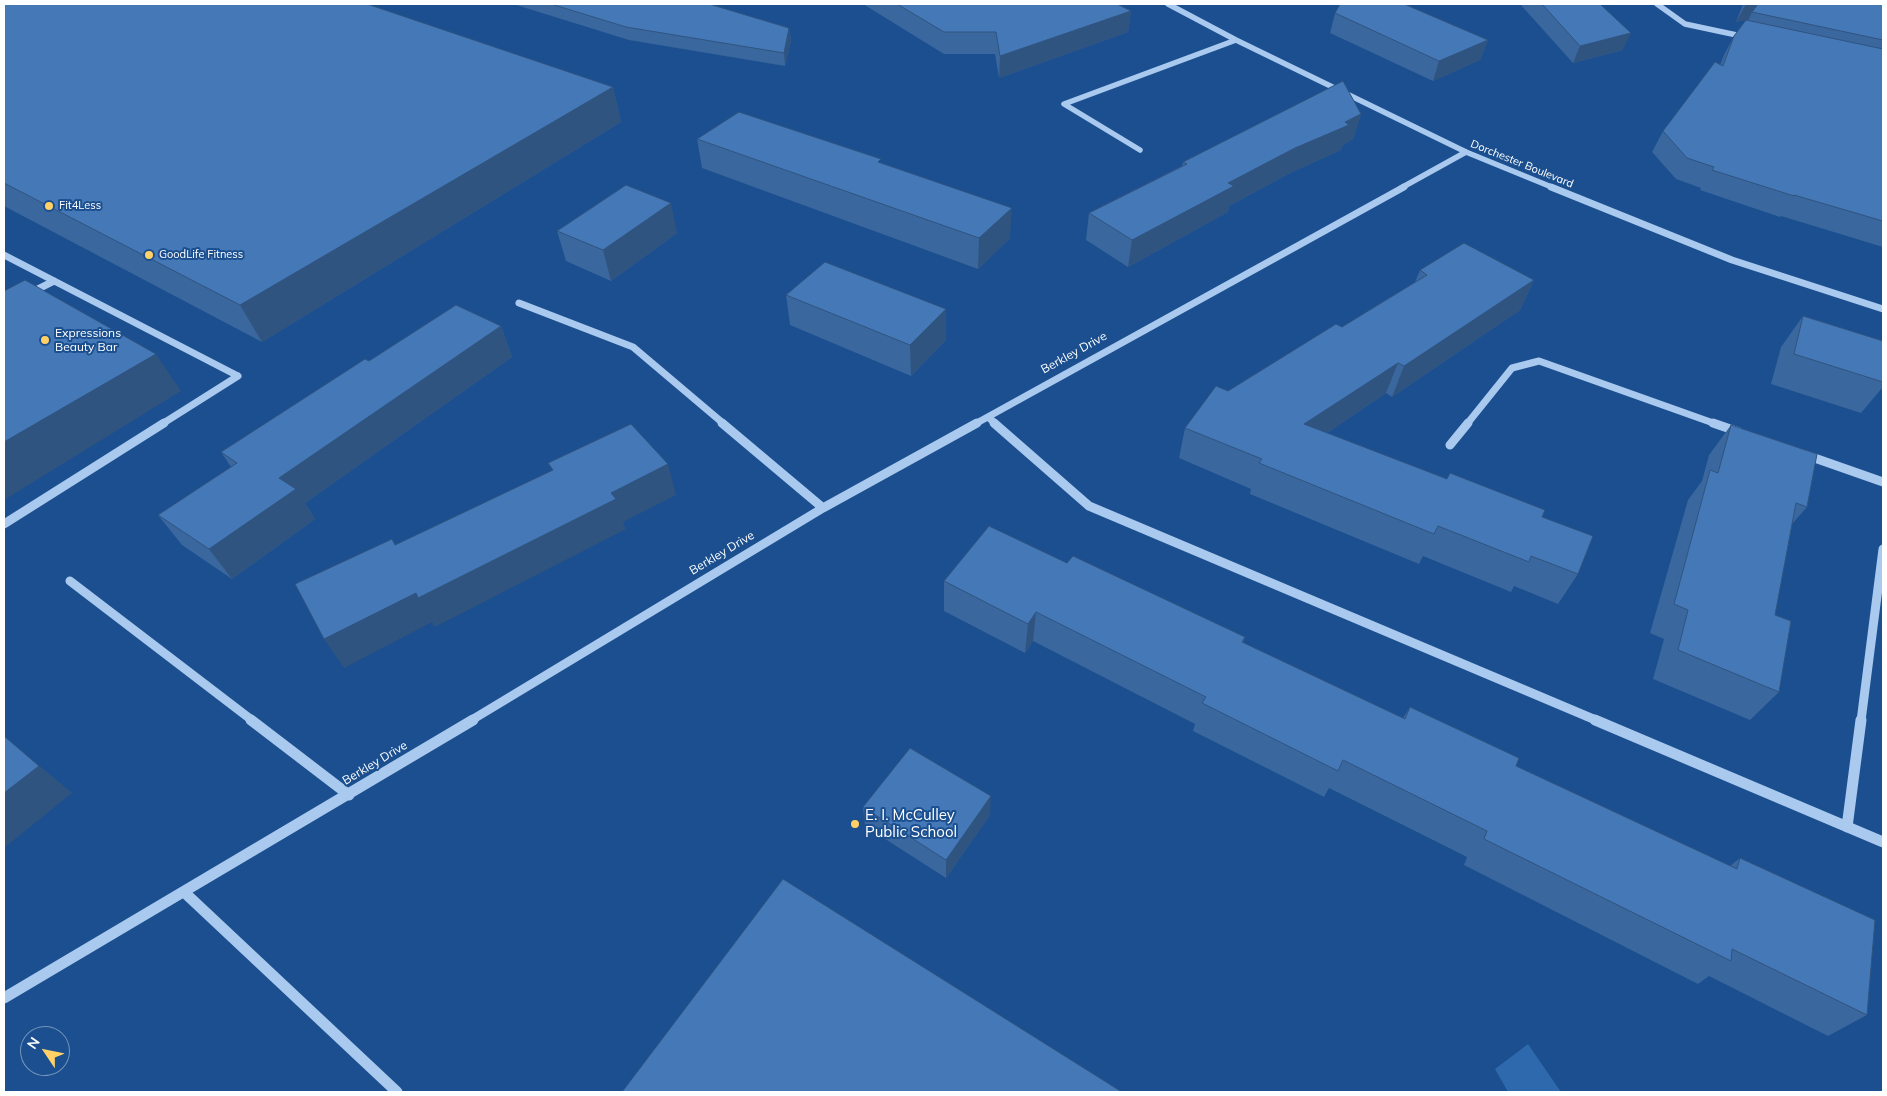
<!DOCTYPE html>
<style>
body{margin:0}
#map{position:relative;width:1887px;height:1096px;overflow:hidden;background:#1b4f8f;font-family:Mulish,sans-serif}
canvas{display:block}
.frame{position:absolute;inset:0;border:5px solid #fff;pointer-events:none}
.north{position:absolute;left:20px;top:1026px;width:50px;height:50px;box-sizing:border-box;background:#1b4f8f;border:1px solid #7695bc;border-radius:50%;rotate:304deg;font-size:14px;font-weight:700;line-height:20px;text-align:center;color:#fff}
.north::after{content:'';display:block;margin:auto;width:18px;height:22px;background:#ffd166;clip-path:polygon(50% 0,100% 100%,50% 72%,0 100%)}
</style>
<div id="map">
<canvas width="1887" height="1096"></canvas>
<div class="frame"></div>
<div class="north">N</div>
</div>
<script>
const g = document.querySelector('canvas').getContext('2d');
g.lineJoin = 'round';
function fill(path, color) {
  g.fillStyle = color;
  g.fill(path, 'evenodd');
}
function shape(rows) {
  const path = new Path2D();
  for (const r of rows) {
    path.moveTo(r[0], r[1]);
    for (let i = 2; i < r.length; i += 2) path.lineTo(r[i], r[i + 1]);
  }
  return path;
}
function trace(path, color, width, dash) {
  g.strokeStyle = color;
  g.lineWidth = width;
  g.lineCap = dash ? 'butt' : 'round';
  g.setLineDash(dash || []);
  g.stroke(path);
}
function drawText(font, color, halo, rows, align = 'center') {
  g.font = font + ' Mulish,sans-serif';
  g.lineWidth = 4;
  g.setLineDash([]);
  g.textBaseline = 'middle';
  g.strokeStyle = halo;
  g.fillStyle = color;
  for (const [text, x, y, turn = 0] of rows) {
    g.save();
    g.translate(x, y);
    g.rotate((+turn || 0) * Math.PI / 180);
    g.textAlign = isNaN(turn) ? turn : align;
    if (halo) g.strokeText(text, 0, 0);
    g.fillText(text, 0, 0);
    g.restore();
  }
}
fill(shape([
 [1528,1044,1561,1092,1508,1092,1495,1069]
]), '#2e69ad');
trace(shape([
 [1168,4,1236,40,1466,152,1554,188],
 [1657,4,1685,24,1746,37],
 [1140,150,1064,104,1236,40],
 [1401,188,1466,152]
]), '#a9c9ee', 5.5);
trace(shape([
 [1551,187,1732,260,1883,309],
 [4,255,238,376],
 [30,293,54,281],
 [519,303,633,347,724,424],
 [988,417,996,424],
 [162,424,238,376],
 [975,424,1404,187],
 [1467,424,1512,368,1539,361,1716,424]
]), '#a9c9ee', 7);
trace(shape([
 [722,423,823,508],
 [994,423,1089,506,1598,721],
 [1713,423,1739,432],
 [1450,445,1468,423],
 [1806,455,1883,482],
 [4,524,164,423],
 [70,581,253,721],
 [470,721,823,508,977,423],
 [1861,721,1883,549]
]), '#a9c9ee', 9);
trace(shape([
 [251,720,349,795],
 [1595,720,1883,842],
 [1847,827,1861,720],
 [184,892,397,1092],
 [4,998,473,720]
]), '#a9c9ee', 11);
fill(shape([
 [4,4,613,87,621,122,262,342,4,206],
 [513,4,709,4,789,28,791,41,785,66,629,40],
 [863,4,1117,4,1131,11,1128,32,999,78,995,54,944,54],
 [1520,4,1600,4,1623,50,1573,63],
 [1743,4,1883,4,1883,247,1781,216,1780,217,1700,190,1701,188,1676,179,1652,152,1663,131,1720,65,1724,55,1734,36,1747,21,1749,19,1736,22],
 [1335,13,1488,40,1480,60,1433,81,1330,33],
 [1361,114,1353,139,1343,145,1341,150,1288,174,1229,206,1228,212,1128,267,1086,240,1089,213,1182,166,1183,162],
 [697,139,882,163,1010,238,978,269,702,168],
 [557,231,677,233,611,281,566,261],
 [1420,270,1534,280,1520,310,1392,397,1386,393,1327,433,1447,479,1450,473,1542,517,1578,574,1558,604,1514,586,1511,592,1423,556,1419,564,1250,494,1251,489,1179,458,1185,428,1228,391,1342,327,1415,282],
 [786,295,946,340,911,376,790,325],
 [1803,316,1883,341,1883,387,1861,413,1771,384,1781,347],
 [501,326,512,357,305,503,315,519,232,579,182,545,158,515,231,467,221,452,369,361],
 [1731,425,1807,507,1792,524,1775,615,1779,692,1750,720,1653,679,1664,639,1650,633,1688,500,1702,481,1709,455],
 [1067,563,1245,637,1243,643,1403,718,1410,707,1516,766,1730,866,1740,858,1867,1015,1828,1036,1709,976,1698,984,1464,865,1467,857,1329,788,1324,797,1193,731,1195,724,1033,641,1025,653,944,611,944,581],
 [863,807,990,815,946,878,865,826]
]), '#3a679d');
fill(shape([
 [1746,4,1759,4,1752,12,1749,19,1736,22],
 [1131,11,1128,32,999,78,1000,56],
 [789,28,791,41,785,66,784,53],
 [1631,33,1623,50,1573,63,1580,46],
 [1488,40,1480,60,1433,81,1439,61],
 [613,87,621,122,262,342,240,305],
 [1361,114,1353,139,1343,145,1341,150,1288,174,1229,206,1228,212,1128,267,1132,240,1228,183],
 [671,203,677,233,611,281,603,250],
 [1012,208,1010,238,978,269,979,238],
 [1534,280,1520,310,1392,397,1404,366],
 [946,309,946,340,911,376,910,345],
 [501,326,512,357,305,503,315,519,232,579,209,549,279,478],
 [156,354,181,391,4,500,4,442],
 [1398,363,1386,393,1294,455,1304,424],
 [668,464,676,495,623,522,626,529,435,627,432,622,344,668,324,639,611,493],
 [1036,612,1033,641,1025,653,1028,624],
 [4,736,72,793,4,848],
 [991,796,990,815,946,878,946,860]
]), '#305480');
const building = shape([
 [4,4,367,4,613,87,240,305,4,183,4,4],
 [551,4,709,4,789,28,784,53,626,27,551,4],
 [897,4,1117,4,1131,11,1000,56,996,32,944,32,897,4],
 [1340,4,1404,4,1488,40,1439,61,1335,13,1340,4],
 [1542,4,1600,4,1631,33,1580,46,1542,4],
 [1758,4,1883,4,1883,40,1752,12,1758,4],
 [1746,20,1883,49,1883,221,1794,195,1794,196,1712,170,1714,167,1687,158,1663,131,1715,62,1723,66,1734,36,1746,20],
 [1343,81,1361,114,1345,122,1349,125,1295,148,1228,183,1234,186,1132,240,1089,213,1187,164,1183,162,1343,81],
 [739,112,881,159,878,162,1012,208,979,238,697,139,739,112],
 [626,185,671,203,603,250,557,231,626,185],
 [1464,243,1534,280,1404,366,1398,363,1304,424,1447,479,1450,473,1545,510,1542,517,1593,536,1578,574,1531,556,1529,562,1438,526,1434,534,1259,463,1262,459,1185,428,1216,386,1228,391,1336,324,1342,327,1427,275,1420,270,1464,243],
 [825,262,946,309,910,345,786,295,825,262],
 [25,280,156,354,4,442,4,291,25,280],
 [456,305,501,326,279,478,296,489,209,549,158,515,237,463,221,452,365,359,369,361,456,305],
 [1803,316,1883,341,1883,382,1794,354,1803,316],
 [631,424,668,464,611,493,616,499,418,598,416,593,324,639,295,584,392,539,395,545,553,470,548,463,631,424],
 [1731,425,1817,454,1807,507,1796,503,1775,615,1791,621,1779,692,1678,650,1688,610,1674,604,1710,470,1718,473,1731,425],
 [989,526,1067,563,1073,556,1245,637,1242,642,1405,719,1410,707,1519,758,1516,766,1737,869,1740,858,1875,920,1867,1015,1732,949,1731,961,1484,839,1487,831,1343,760,1338,771,1202,703,1206,697,1036,612,1028,624,944,581,989,526],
 [4,736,39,766,4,793,4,736],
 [910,748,991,796,946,860,863,807,910,748],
 [783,879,1122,1092,622,1092,783,879]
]);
fill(building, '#4478b7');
trace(building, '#305480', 1);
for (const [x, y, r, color] of [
 [49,206,5,"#ffd166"],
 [149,255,5,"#ffd166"],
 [45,340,5,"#ffd166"],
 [855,824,5,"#ffd166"]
]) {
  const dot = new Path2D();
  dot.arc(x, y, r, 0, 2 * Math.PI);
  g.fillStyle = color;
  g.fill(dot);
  trace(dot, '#1b4f8f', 2);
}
drawText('11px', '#fff', '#1b4f8f', [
 ["Dorchester Boulevard",1522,164,22]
]);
drawText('11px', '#fff', '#1b4f8f', [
 ["Fit4Less",59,206],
 ["GoodLife Fitness",159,255]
], 'left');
drawText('12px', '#fff', '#1b4f8f', [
 ["Expressions",55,333],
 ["Beauty Bar",55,347]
], 'left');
drawText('12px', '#fff', '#1b4f8f', [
 ["Berkley Drive",1074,353,-29],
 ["Berkley Drive",722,553,-31],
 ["Berkley Drive",375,763,-31]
]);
drawText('15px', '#fff', '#1b4f8f', [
 ["E. I. McCulley",865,815],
 ["Public School",865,832]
], 'left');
</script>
